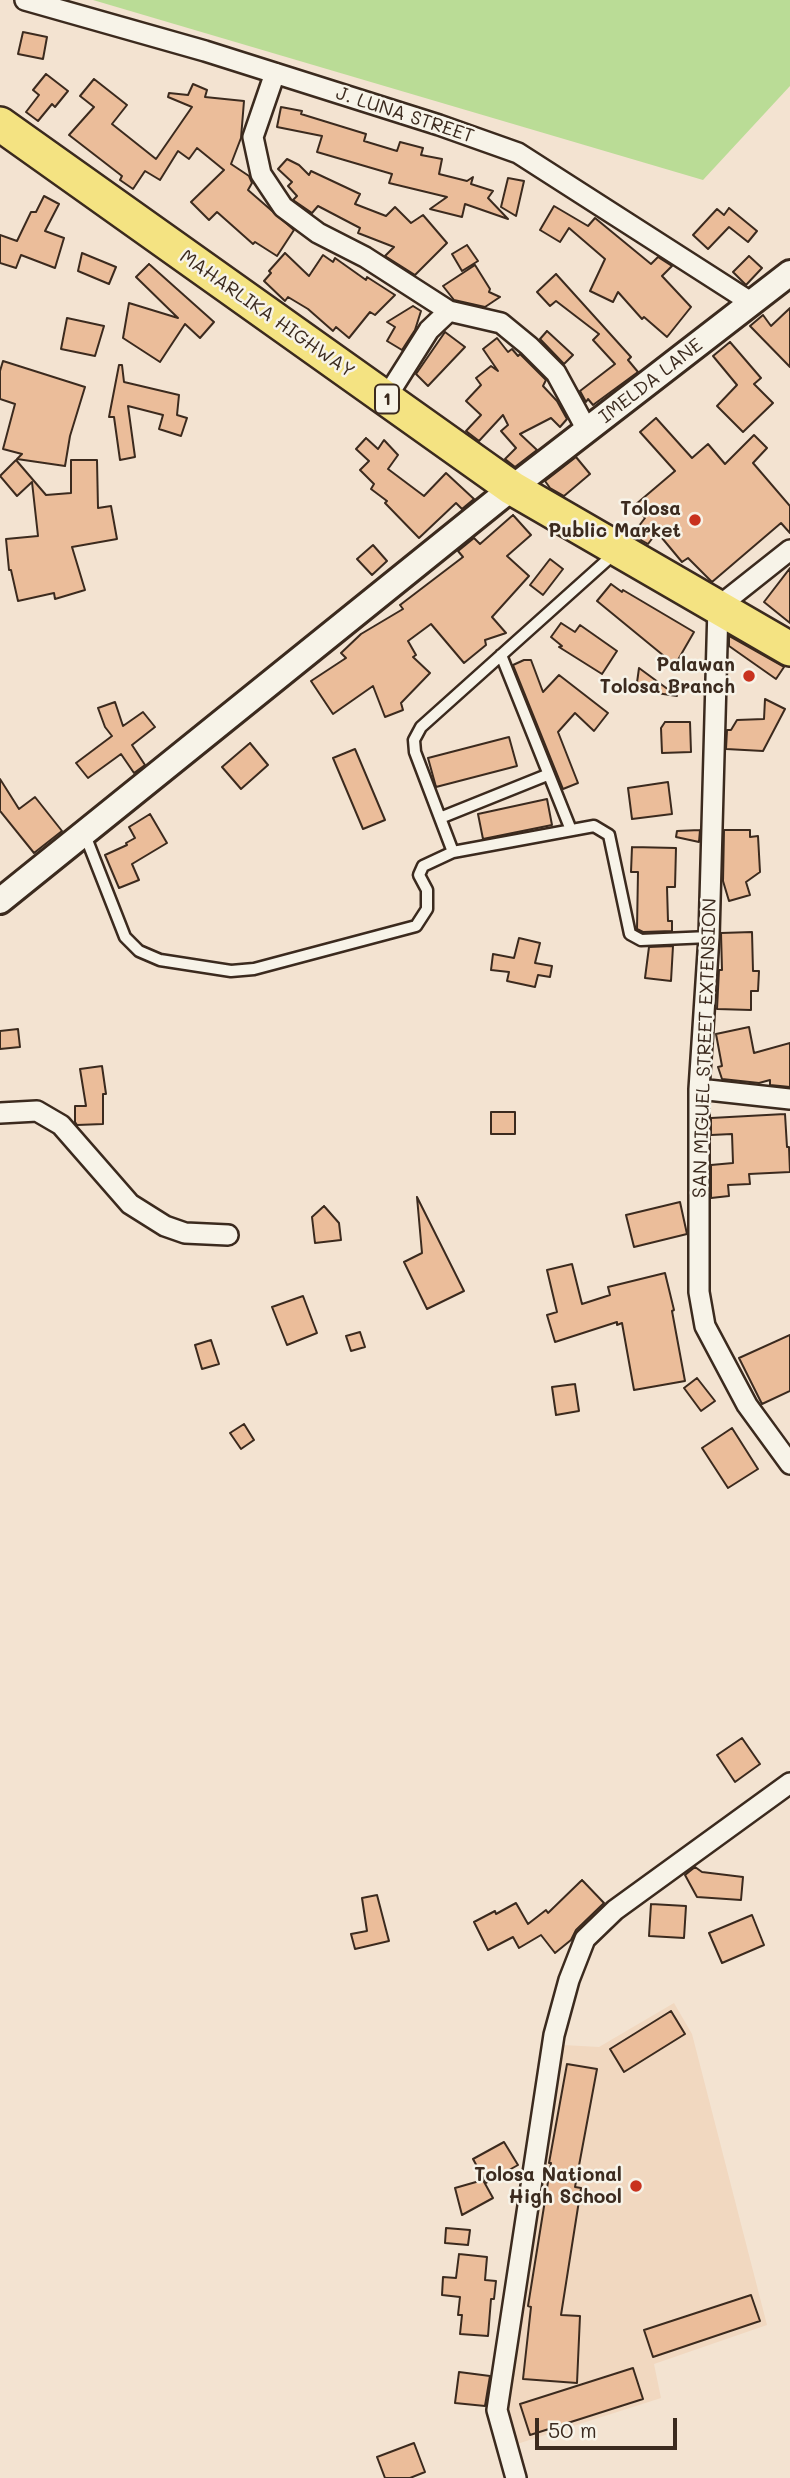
<!DOCTYPE html>
<style>
body{margin:0}
#map{position:relative;width:790px;height:2478px;overflow:hidden;background:#f3e3d1;font-family:Mali,sans-serif}
canvas{display:block}
.scale{position:absolute;left:535px;top:2418px;width:142px;height:32px;box-sizing:border-box;border:4px solid #3b2a1e;border-top:0;padding-left:9px;font-size:21px;line-height:24px;white-space:nowrap;color:#3b2a1e;-webkit-text-stroke:5px #f7f3e8;paint-order:stroke}
</style>
<div id="map">
<canvas width="790" height="2478"></canvas>
<div class="scale">50 m</div>
</div>
<script>
const g = document.querySelector('canvas').getContext('2d');
g.lineJoin = 'round';
function fill(path, color) {
  g.fillStyle = color;
  g.fill(path, 'evenodd');
}
function shape(rows) {
  const path = new Path2D();
  for (const r of rows) {
    path.moveTo(r[0], r[1]);
    for (let i = 2; i < r.length; i += 2) path.lineTo(r[i], r[i + 1]);
  }
  return path;
}
function trace(path, color, width, dash) {
  g.strokeStyle = color;
  g.lineWidth = width;
  g.lineCap = dash ? 'butt' : 'round';
  g.setLineDash(dash || []);
  g.stroke(path);
}
function drawText(font, color, halo, rows, align = 'center') {
  g.font = font + ' Mali,sans-serif';
  g.lineWidth = 5;
  g.setLineDash([]);
  g.textBaseline = 'middle';
  g.strokeStyle = halo;
  g.fillStyle = color;
  for (const [text, x, y, turn = 0] of rows) {
    g.save();
    g.translate(x, y);
    g.rotate((+turn || 0) * Math.PI / 180);
    g.textAlign = isNaN(turn) ? turn : align;
    if (halo) g.strokeText(text, 0, 0);
    g.fillText(text, 0, 0);
    g.restore();
  }
}
fill(shape([
 [674,2003,692,2034,767,2325,654,2364,661,2398,517,2444,505,2409,563,2045,599,2047]
]), '#f1d8c0');
fill(shape([
 [93,0,790,0,790,86,703,180]
]), '#badc96');
const building = shape([
 [23,32,47,37,43,59,18,54,23,32],
 [46,74,68,91,55,107,52,104,38,121,26,112,39,95,33,90,46,74],
 [94,79,127,105,112,124,156,159,192,107,168,97,169,93,188,95,193,84,207,90,205,97,244,101,241,138,231,164,249,176,252,183,248,190,294,230,277,256,255,242,253,244,217,212,209,220,191,202,224,170,197,148,189,159,178,151,160,180,145,171,133,189,120,180,122,176,69,135,94,107,80,96,94,79],
 [281,107,302,111,301,114,366,134,364,141,397,151,400,142,423,148,421,155,442,159,439,174,467,181,473,177,471,184,493,191,488,198,508,219,465,204,462,217,430,209,447,197,389,183,392,174,317,152,322,136,277,127,281,107],
 [287,159,299,165,309,175,311,171,360,194,355,204,386,216,395,207,411,223,423,215,447,243,415,275,385,256,394,247,358,233,360,228,318,206,312,213,293,200,297,196,288,186,292,182,278,169,287,159],
 [508,178,524,181,516,216,501,207,508,178],
 [44,196,59,204,45,231,64,238,55,268,21,255,16,268,0,263,0,235,17,241,31,212,36,212,44,196],
 [554,206,588,226,595,218,651,264,658,257,672,266,662,276,691,307,667,337,644,317,642,319,618,292,613,302,590,291,605,259,569,228,560,242,540,230,554,206],
 [729,208,757,231,748,242,729,227,708,249,693,235,717,209,724,215,729,208],
 [467,245,478,261,462,271,452,254,467,245],
 [82,253,116,267,109,284,78,271,82,253],
 [285,253,309,276,323,255,333,262,335,258,366,280,367,277,395,295,375,315,370,312,349,338,336,327,333,331,308,309,288,297,285,301,264,281,271,273,269,271,285,253],
 [749,256,762,268,746,285,733,272,749,256],
 [149,264,214,322,200,338,185,324,160,362,123,338,129,303,178,318,136,277,149,264],
 [475,265,490,289,489,292,500,297,485,307,454,300,443,286,475,265],
 [556,274,631,357,628,360,638,372,593,405,588,399,586,402,580,391,615,364,593,340,599,334,556,301,550,306,537,292,556,274],
 [413,306,421,311,415,330,402,350,387,341,395,327,387,322,413,306],
 [790,308,790,367,750,326,763,315,771,326,790,308],
 [67,318,104,326,95,356,61,349,67,318],
 [547,331,573,355,564,364,540,339,547,331],
 [445,332,465,347,428,386,416,374,445,332],
 [497,338,508,352,512,349,518,356,520,354,546,380,543,386,557,401,567,419,560,427,551,418,520,434,537,450,515,467,505,459,516,448,501,431,508,425,503,415,479,441,466,431,481,415,466,401,481,385,476,378,491,366,498,371,483,349,497,338],
 [730,342,761,378,754,384,773,403,743,432,717,406,737,385,713,356,730,342],
 [3,361,85,387,70,436,65,466,17,459,22,454,3,449,15,404,0,399,0,371,3,361],
 [119,365,122,365,124,382,179,395,177,415,187,418,181,436,159,429,163,415,128,406,135,457,120,460,114,417,109,417,119,365],
 [656,418,692,458,708,444,725,464,754,435,767,448,753,463,790,506,790,533,781,523,712,582,688,558,682,562,657,532,648,544,632,535,645,518,635,505,675,471,640,432,656,418],
 [366,438,378,449,384,440,398,455,388,469,424,496,446,473,474,499,462,509,456,503,419,538,385,503,387,501,371,489,374,484,360,470,369,461,356,449,366,438],
 [576,457,590,474,564,496,550,488,545,481,576,457],
 [16,460,46,495,71,493,71,460,97,460,98,508,111,506,117,539,72,547,85,590,55,599,54,593,18,601,11,570,9,570,6,539,38,536,32,482,17,496,0,476,16,460],
 [513,515,531,535,507,556,529,576,492,617,506,633,485,640,486,645,464,663,431,624,408,641,416,655,413,657,430,673,401,703,403,710,385,717,373,686,333,714,311,681,346,658,341,653,361,634,403,609,400,605,463,557,458,551,474,538,480,544,513,515],
 [373,545,387,561,372,575,357,559,373,545],
 [550,559,563,569,543,595,530,585,550,559],
 [790,568,790,623,764,602,790,568],
 [611,584,622,592,623,590,694,632,675,665,597,601,611,584],
 [561,623,575,632,580,625,617,651,602,674,559,647,562,646,551,637,561,623],
 [729,636,784,667,776,679,729,646,729,636],
 [524,660,531,660,543,692,559,675,608,713,594,731,575,713,558,732,578,783,563,789,513,665,524,660],
 [639,668,677,696,636,690,639,668],
 [765,699,785,709,763,751,726,749,727,730,731,730,737,720,764,719,765,699],
 [115,702,123,726,143,712,155,727,132,745,145,765,134,773,121,754,88,778,76,763,112,736,105,727,98,708,115,702],
 [665,722,690,722,691,752,662,753,661,728,665,722],
 [509,737,517,766,436,787,428,758,509,737],
 [250,743,268,765,241,789,222,767,250,743],
 [355,749,385,820,363,829,333,758,355,749],
 [0,779,19,809,35,797,62,831,34,853,0,811,0,779],
 [668,782,672,814,632,819,628,788,668,782],
 [547,799,552,825,483,839,478,814,547,799],
 [150,814,167,843,132,864,139,880,119,888,105,855,127,845,126,843,135,838,129,827,150,814],
 [700,830,699,842,676,837,677,831,700,830],
 [724,830,750,830,750,837,758,836,760,872,746,882,750,895,729,901,723,881,724,830],
 [632,847,676,848,675,887,667,887,668,921,672,921,672,931,643,932,637,929,638,872,631,872,632,847],
 [752,932,753,971,759,971,758,991,751,991,751,1010,717,1009,719,970,722,970,721,933,752,932],
 [519,938,540,943,535,963,552,966,550,977,538,975,535,987,507,981,509,972,491,970,493,954,514,958,519,938],
 [673,946,671,981,645,978,649,947,673,946],
 [749,1027,754,1053,790,1043,790,1087,770,1085,770,1080,759,1083,722,1079,718,1067,722,1066,716,1034,749,1027],
 [18,1029,20,1047,0,1049,0,1031,18,1029],
 [102,1066,106,1094,103,1094,103,1124,77,1125,75,1122,75,1106,86,1106,80,1069,102,1066],
 [491,1112,515,1112,515,1134,491,1134,491,1112],
 [785,1114,787,1147,789,1147,790,1172,749,1174,750,1184,728,1185,729,1196,711,1198,711,1165,733,1163,732,1134,711,1135,711,1118,785,1114],
 [417,1197,464,1291,427,1309,404,1262,422,1253,417,1197],
 [680,1202,687,1234,634,1247,626,1215,680,1202],
 [324,1206,339,1223,341,1240,315,1243,312,1217,324,1206],
 [572,1264,582,1304,610,1295,608,1287,665,1273,674,1310,672,1311,685,1381,634,1390,622,1323,617,1325,617,1322,555,1342,547,1315,557,1312,547,1270,572,1264],
 [303,1296,317,1333,287,1345,272,1307,303,1296],
 [360,1332,365,1347,351,1351,346,1336,360,1332],
 [790,1335,790,1391,762,1404,739,1358,790,1335],
 [211,1340,219,1364,202,1369,195,1345,211,1340],
 [697,1378,715,1401,701,1411,684,1388,697,1378],
 [575,1384,579,1411,556,1415,552,1387,575,1384],
 [244,1424,254,1440,241,1449,230,1433,244,1424],
 [732,1428,758,1469,728,1488,702,1448,732,1428],
 [742,1738,760,1764,735,1782,717,1755,742,1738],
 [695,1867,702,1872,743,1877,741,1900,697,1897,685,1875,695,1867],
 [582,1880,604,1903,576,1930,571,1940,555,1953,541,1935,519,1948,513,1937,488,1950,474,1922,495,1911,496,1914,516,1903,528,1924,546,1910,548,1913,582,1880],
 [377,1895,389,1941,355,1949,351,1934,367,1931,362,1898,377,1895],
 [651,1904,686,1906,684,1938,649,1936,651,1904],
 [752,1915,764,1945,722,1963,709,1933,752,1915],
 [671,2011,685,2034,624,2072,610,2049,671,2011],
 [567,2064,597,2069,575,2187,581,2188,561,2315,580,2316,577,2383,523,2379,531,2307,528,2306,551,2163,549,2163,567,2064],
 [504,2142,518,2165,486,2183,473,2159,504,2142],
 [483,2180,493,2198,462,2215,455,2188,483,2180],
 [446,2228,470,2230,468,2245,445,2243,446,2228],
 [459,2254,487,2257,485,2280,496,2281,494,2299,491,2299,488,2336,460,2334,462,2315,458,2315,460,2297,442,2295,443,2277,456,2278,459,2254],
 [751,2295,760,2321,653,2357,644,2330,751,2295],
 [633,2368,643,2399,530,2435,520,2404,633,2368],
 [459,2372,490,2376,485,2406,455,2403,459,2372],
 [414,2443,425,2472,410,2478,385,2478,377,2457,414,2443]
]);
fill(building, '#ebbd9a');
trace(building, '#3b2a1e', 2);
const service = shape([
 [501,655,571,830],
 [440,818,547,775],
 [85,835,125,937,139,951,160,960,231,971,254,969,416,926,427,909,427,890,419,875,423,866,453,852,594,826,609,835,630,934,641,940,709,937],
 [453,852,415,752,414,740,421,727,615,553]
]);
const minor = shape([
 [25,0,205,51,439,125,518,153,752,303],
 [275,73,253,137,261,174,283,207,318,233,365,257,449,311],
 [386,398,429,330,449,311,501,323,529,346,556,373,587,430],
 [790,550,718,607,709,937,699,1089,699,1292,705,1326,747,1405,790,1464],
 [699,1089,790,1099],
 [0,1113,37,1111,61,1125,130,1204,165,1226,185,1233,228,1235],
 [516,2478,497,2410,554,2035,569,1980,585,1939,615,1910,790,1783]
]);
const tertiary = shape([
 [0,901,512,488,790,273]
]);
const trunk = shape([
 [0,124,512,488,790,649]
]);
trace(service, '#3b2a1e', 15);
trace(minor, '#3b2a1e', 24);
trace(tertiary, '#3b2a1e', 30);
trace(trunk, '#3b2a1e', 38);
trace(service, '#f7f3e8', 10);
trace(minor, '#f7f3e8', 19);
trace(tertiary, '#f7f3e8', 24);
trace(trunk, '#f4e382', 33);
for (const [x, y, r, color] of [
 [695,520,7,"#c8321e"],
 [749,676,7,"#c8321e"],
 [636,2186,7,"#c8321e"]
]) {
  const dot = new Path2D();
  dot.arc(x, y, r, 0, 2 * Math.PI);
  g.fillStyle = color;
  g.fill(dot);
  trace(dot, '#f7f3e8', 2.5);
}
for (const [x, y, w] of [
 [387,399,24]
]) {
  const box = new Path2D();
  box.roundRect(x - w / 2, y - 14.5, w, 29, 5);
  g.fillStyle = '#f7f3e8';
  g.fill(box);
  trace(box, '#3b2a1e', 2);
}
drawText('bold 18px', '#3b2a1e', null, [
 ["1",387,399]
]);
drawText('19px', '#3b2a1e', '#f7f3e8', [
 ["J. LUNA STREET",405,115,18],
 ["MAHARLIKA HIGHWAY",267,314,35],
 ["IMELDA LANE",651,381,-38],
 ["SAN MIGUEL STREET EXTENSION",705,1048,-88]
]);
drawText('bold 19px', '#3b2a1e', '#f7f3e8', [
 ["Tolosa",681,509],
 ["Public Market",681,531],
 ["Palawan",735,665],
 ["Tolosa Branch",735,687],
 ["Tolosa National",622,2175],
 ["High School",622,2197]
], 'right');
</script>
